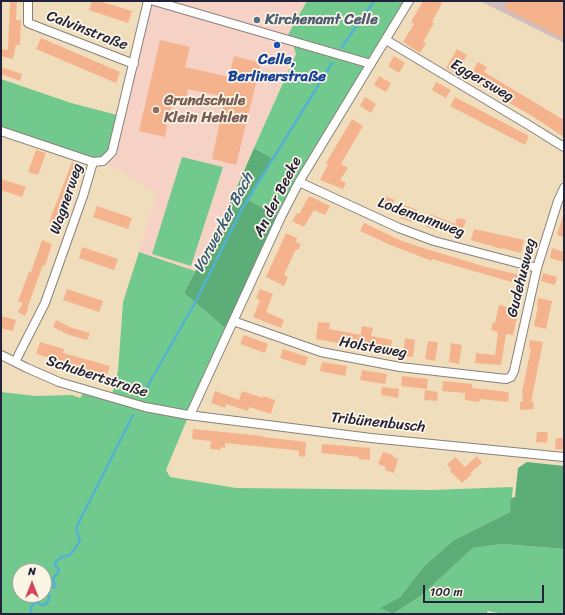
<!DOCTYPE html>
<meta charset="utf-8">
<style>
body{margin:0}
#map{position:relative;width:565px;height:615px;overflow:hidden;background:#f0ddbc;font-family:Sriracha,sans-serif}
canvas{display:block}
.frame{position:absolute;inset:0;border:2px solid #22223b;pointer-events:none}
.north{position:absolute;left:12px;top:563px;width:40px;height:40px;box-sizing:border-box;background:#fcf5e5;border:1px solid #a5a1a1;border-radius:50%;rotate:0deg;font-size:11px;font-weight:700;line-height:16px;text-align:center;color:#22223b}
.north::after{content:'';display:block;margin:auto;width:14px;height:18px;background:#d1495b;clip-path:polygon(50% 0,100% 100%,50% 72%,0 100%)}
.scale{position:absolute;left:423px;top:585px;width:121px;height:18px;box-sizing:border-box;border:2px solid #22223b;border-top:0;padding-left:5px;font-size:12px;line-height:14px;white-space:nowrap;color:#22223b;-webkit-text-stroke:3px #fcf5e5;paint-order:stroke}
</style>
<div id="map">
<canvas width="565" height="615"></canvas>
<div class="frame"></div>
<div class="north">N</div>
<div class="scale">100 m</div>
</div>
<script>
const g = document.querySelector('canvas').getContext('2d');
g.lineJoin = 'round';
function fill(path, color) {
  g.fillStyle = color;
  g.fill(path, 'evenodd');
}
function shape(rows) {
  const path = new Path2D();
  for (const r of rows) {
    path.moveTo(r[0], r[1]);
    for (let i = 2; i < r.length; i += 2) path.lineTo(r[i], r[i + 1]);
  }
  return path;
}
function trace(path, color, width, dash) {
  g.strokeStyle = color;
  g.lineWidth = width;
  g.lineCap = dash ? 'butt' : 'round';
  g.setLineDash(dash || []);
  g.stroke(path);
}
function drawText(font, color, halo, rows, align = 'center') {
  g.font = font + ' Sriracha,sans-serif';
  g.lineWidth = 3.5;
  g.setLineDash([]);
  g.textBaseline = 'middle';
  g.strokeStyle = halo;
  g.fillStyle = color;
  for (const [text, x, y, turn = 0] of rows) {
    g.save();
    g.translate(x, y);
    g.rotate((+turn || 0) * Math.PI / 180);
    g.textAlign = isNaN(turn) ? turn : align;
    if (halo) g.strokeText(text, 0, 0);
    g.fillText(text, 0, 0);
    g.restore();
  }
}
fill(shape([
 [148,1,307,1,285,40,295,42,294,48,296,54,249,158,230,203,195,271,139,252,157,193,103,161,112,152]
]), '#f6d1c5');
fill(shape([
 [480,1,564,1,564,43]
]), '#d1bfbf');
fill(shape([
 [307,1,409,1,281,217,248,200,273,159,254,148,296,54,294,48,295,42,285,40],
 [1,79,71,103,121,116,112,152,103,161,1,131],
 [182,157,223,167,191,266,152,254],
 [139,252,195,271,184,293,225,328,166,470,170,477,236,488,431,490,513,487,510,512,454,540,424,566,400,597,381,608,393,614,1,614,1,392,35,396,72,395,80,398,85,391,111,398,118,371,123,302],
 [20,571,44,571,44,595,20,595],
 [503,544,564,549,564,614,503,614,488,611,486,614,393,614,422,595,473,548]
]), '#72c98e');
fill(shape([
 [254,148,273,159,248,200,281,217,225,328,184,293,230,203],
 [527,462,564,466,564,549,503,544,473,548,422,595,393,614,380,608,400,597,424,566,454,540,510,512,511,498,515,497,518,468]
]), '#5dad79');
trace(shape([
 [342,47,374,1],
 [142,396,196,301,242,209,332,63],
 [31,614,31,607,36,602,42,605,46,604,49,599,49,594,45,588,45,585,48,584,52,587,55,587,53,578,57,574,59,569,55,565,55,562,63,556,68,556,71,554,80,541,76,528,133,415]
]), '#53b1d1', 2.5);
fill(shape([
 [10,1,17,1,16,20,21,20,20,45,16,45,13,59,1,56,1,49,8,50],
 [92,1,99,1,132,11,128,23,89,10],
 [423,1,439,1,442,3,432,22,434,23,423,42,426,43,420,53,403,42,414,24,411,22],
 [508,1,564,1,564,39,504,8],
 [41,38,120,72,116,83,36,49],
 [160,40,190,47,185,67,229,77,234,56,261,63,236,165,212,159,225,97,188,89,185,104,173,101,166,125,167,126,165,137,139,131],
 [457,49,467,55,457,74,446,68],
 [394,56,405,63,399,73,388,66],
 [478,62,487,67,484,72,564,120,564,137,532,116,504,100,504,99,468,79],
 [1,67,22,74,20,81,1,74],
 [379,76,391,83,386,92,374,85],
 [436,82,451,90,446,98,432,90],
 [365,97,376,104,371,113,360,106],
 [455,97,529,136,525,145,450,106],
 [352,119,363,126,341,164,348,168,340,180,346,183,343,189,320,180,328,164,326,163],
 [36,150,46,153,38,175,28,172],
 [72,162,82,166,60,226,49,222],
 [1,179,26,187,22,197,1,190],
 [309,196,330,206,325,215,314,210,304,227,292,221,297,213,299,214],
 [385,196,395,200,389,211,380,207],
 [405,205,417,210,412,222,400,218],
 [97,206,132,218,128,229,93,217],
 [430,214,455,224,457,218,466,220,463,229,460,228,457,237,449,234,450,232,437,228,436,230,426,227],
 [563,216,564,216,564,237,557,235],
 [364,223,402,241,420,247,486,267,524,276,522,285,432,259,432,261,393,246,360,231],
 [474,229,524,240,521,253,502,248,502,249,471,240],
 [286,233,297,238,296,242,301,244,298,250,296,249,284,275,288,277,284,286,266,277],
 [42,240,52,244,45,266,43,265,27,309,28,310,25,316,18,312,23,303,18,301,29,272,31,272],
 [82,247,118,259,114,270,79,258],
 [552,248,564,252,564,262,550,258],
 [543,273,557,277,555,285,541,281],
 [67,289,103,301,99,312,63,300],
 [260,289,273,294,266,312,284,320,281,328,253,317,260,300,256,298],
 [538,298,552,301,546,329,534,326,538,306,537,306],
 [499,305,519,309,513,335,506,334,501,365,475,363,476,353,495,355,498,332,491,330,493,322,495,323],
 [1,316,16,320,13,331,1,328],
 [56,320,72,328,90,333,87,340,69,335,53,327],
 [318,322,330,323,329,329,361,335,362,326,373,328,371,336,392,340,390,353,316,339],
 [244,335,268,344,265,353,240,344],
 [405,338,415,340,413,357,403,356],
 [530,340,543,342,531,402,533,401,534,409,520,410,520,402,523,402,522,392,531,349,529,348],
 [428,341,438,342,435,361,425,359],
 [40,342,64,349,63,353,110,366,106,377,70,367,70,364,36,354],
 [451,343,462,345,459,364,449,362],
 [283,349,308,357,305,366,280,358],
 [322,362,347,366,345,376,320,371],
 [362,370,387,374,385,384,360,380],
 [402,376,428,379,427,389,401,386],
 [443,381,472,384,472,388,509,392,508,402,480,399,479,402,465,400,465,393,442,391],
 [382,387,399,389,398,398,381,395],
 [425,390,438,392,437,401,424,400],
 [215,391,239,400,242,391,263,398,263,396,275,400,271,414,249,407,248,411,226,404,225,408,211,403],
 [193,429,263,436,263,437,306,442,305,457,299,456,299,451,293,450,225,443,225,448,221,447,221,450,210,449,211,441,192,439],
 [537,432,548,432,547,443,536,442],
 [556,438,564,438,564,450,555,449],
 [322,444,370,448,370,460,358,459,359,457,321,453],
 [383,452,393,455,393,457,398,459,394,473,385,470,386,467,378,464],
 [477,456,482,463,470,473,472,474,462,483,450,471,451,469,447,465,455,457,465,467]
]), '#f5b38d');
const minor = shape([
 [28,1,28,23,134,64],
 [154,1,371,64],
 [386,40,527,124,564,147],
 [1,131,93,162],
 [299,182,399,228,434,241,537,268],
 [233,321,321,352,400,367,506,379,511,377,514,371,537,268,558,201,564,188],
 [1,355,27,368,59,382,145,407,188,415,371,438,564,457],
 [15,362,45,303,83,196,93,162,103,161,112,152,148,1],
 [190,415,281,217,299,182,409,1]
]);
trace(minor, '#89807c', 10);
trace(minor, '#fff', 8);
for (const [x, y, r, color] of [
 [257,20,4,"#5c6f8a"],
 [277,45,4,"#1a4fb4"],
 [156,110,4,"#8d6e63"]
]) {
  const dot = new Path2D();
  dot.arc(x, y, r, 0, 2 * Math.PI);
  g.fillStyle = color;
  g.fill(dot);
  trace(dot, '#fcf5e5', 1.5);
}
drawText('bold 15px', '#4e5e75', '#fcf5e5', [
 ["Kirchenamt Celle",265,20]
], 'left');
drawText('15px', '#22223b', '#fcf5e5', [
 ["Calvinstraße",87,31,21],
 ["Eggersweg",482,81,30],
 ["An der Beeke",278,197,-63],
 ["Wagnerweg",67,199,-71],
 ["Lodemannweg",421,218,20],
 ["Gudehusweg",522,278,-76],
 ["Holsteweg",373,348,10],
 ["Schubertstraße",97,377,18],
 ["Tribünenbusch",378,423,6]
]);
drawText('bold 15px', '#164399', '#fcf5e5', [
 ["Celle,",277,60],
 ["Berlinerstraße",277,77]
]);
drawText('bold 15px', '#785e54', '#fcf5e5', [
 ["Grundschule",164,101],
 ["Klein Hehlen",164,118]
], 'left');
drawText('italic 16px', '#365b77', '#fcf5e5', [
 ["Vorwerker Bach",224,223,-62]
]);
</script>
